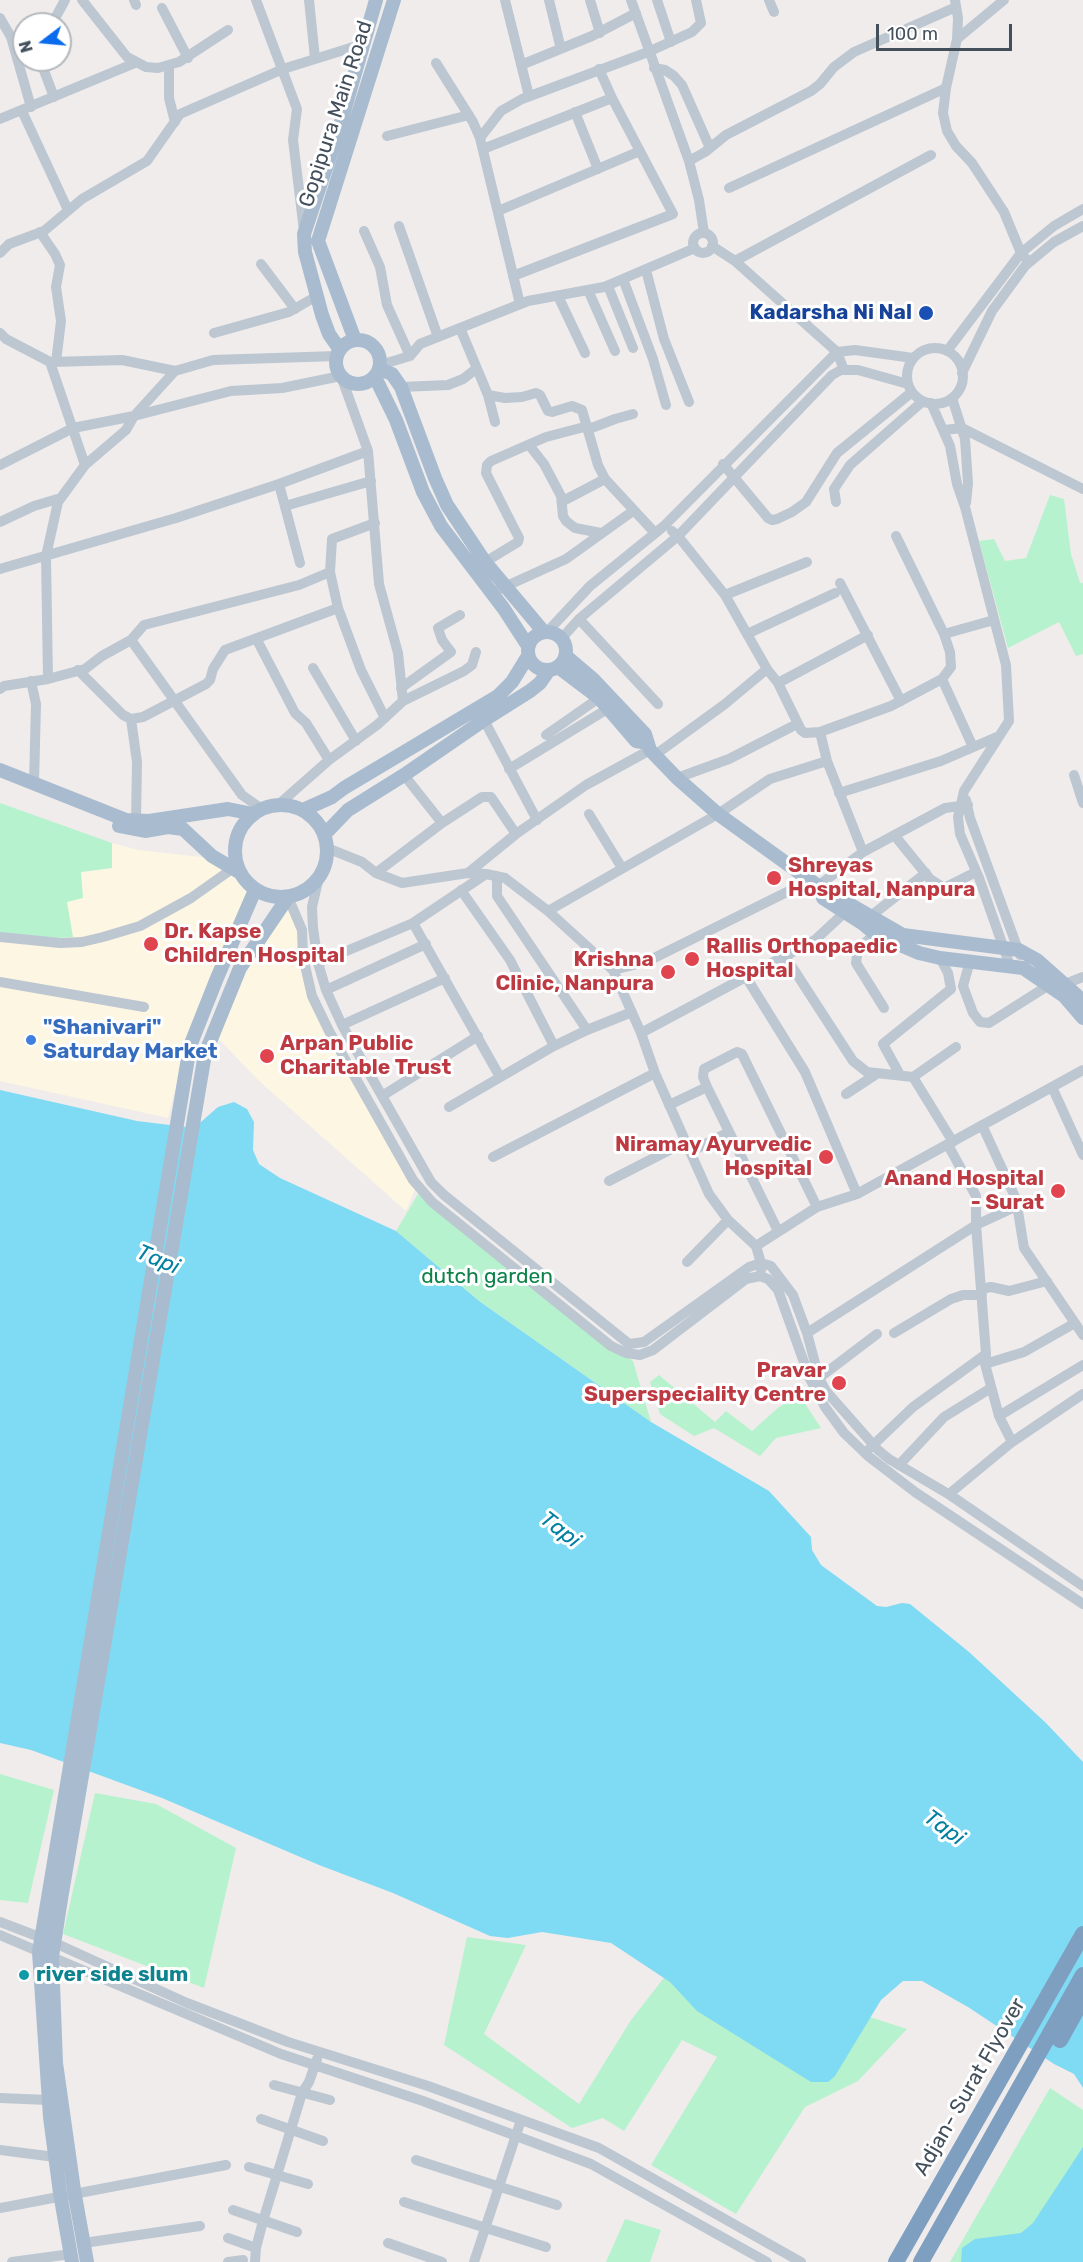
<!DOCTYPE html>
<style>
body{margin:0}
#map{position:relative;width:1083px;height:2262px;overflow:hidden;background:#f0ecec;font-family:Rubik,sans-serif}
canvas{display:block}
.north{position:absolute;left:12px;top:12px;width:60px;height:60px;box-sizing:border-box;background:#fff;border:2px solid #b4b9be;border-radius:50%;rotate:254deg;font-size:16px;font-weight:700;line-height:24px;text-align:center;color:#43505c}
.north::after{content:'';display:block;margin:auto;width:21px;height:27px;background:#096bee;clip-path:polygon(50% 0,100% 100%,50% 72%,0 100%)}
.scale{position:absolute;left:876px;top:24px;width:136px;height:27px;box-sizing:border-box;border:3px solid #43505c;border-top:0;padding-left:8px;font-size:18px;line-height:21px;white-space:nowrap;color:#43505c;-webkit-text-stroke:4px #fff;paint-order:stroke}
</style>
<div id="map">
<canvas width="1083" height="2262"></canvas>
<div class="north">N</div>
<div class="scale">100 m</div>
</div>
<script>
const g = document.querySelector('canvas').getContext('2d');
g.lineJoin = 'round';
function fill(path, color) {
  g.fillStyle = color;
  g.fill(path, 'evenodd');
}
function shape(rows) {
  const path = new Path2D();
  for (const r of rows) {
    if (r.length === 3) {
      path.moveTo(r[0] + r[2], r[1]);
      path.arc(r[0], r[1], r[2], 0, 2 * Math.PI);
      continue;
    }
    path.moveTo(r[0], r[1]);
    for (let i = 2; i < r.length; i += 2) path.lineTo(r[i], r[i + 1]);
  }
  return path;
}
function trace(path, color, width, dash) {
  g.strokeStyle = color;
  g.lineWidth = width;
  g.lineCap = dash ? 'butt' : 'round';
  g.setLineDash(dash || []);
  g.stroke(path);
}
function drawText(font, color, halo, rows, align = 'center') {
  g.font = font + ' Rubik,sans-serif';
  g.lineWidth = 6;
  g.setLineDash([]);
  g.textBaseline = 'middle';
  g.strokeStyle = halo;
  g.fillStyle = color;
  for (const [text, x, y, turn = 0] of rows) {
    g.save();
    g.translate(x, y);
    g.rotate((+turn || 0) * Math.PI / 180);
    g.textAlign = isNaN(turn) ? turn : align;
    if (halo) g.strokeText(text, 0, 0);
    g.fillText(text, 0, 0);
    g.restore();
  }
}
fill(shape([
 [112,843,138,850,210,858,238,875,250,891,186,1045,168,1118,0,1081,0,933,67,902,81,872,112,868],
 [287,906,297,931,308,998,415,1189,406,1211,258,1080,216,1036,243,969]
]), '#fdf6e3');
fill(shape([
 [1050,495,1064,499,1071,554,1080,583,1083,583,1083,654,1076,656,1059,622,1008,648,979,541,994,539,1005,561,1026,558],
 [0,803,112,843,112,868,81,872,83,898,67,902,73,937,57,938,0,934],
 [418,1194,633,1361,651,1422,479,1301,396,1231],
 [659,1375,715,1422,726,1411,752,1431,779,1407,800,1396,821,1428,776,1438,760,1456,714,1428,694,1436,660,1414,650,1382],
 [0,1774,54,1790,28,1903,0,1900],
 [95,1793,156,1804,236,1848,204,1988,63,1934],
 [467,1937,526,1945,484,2034,579,2104,631,2020,681,1956,907,2029,858,2081,805,2107,736,2214,651,2165,717,2057,682,2040,624,2131,603,2118,572,2128,444,2045],
 [1050,2088,1083,2110,1083,2239,1049,2262,950,2262],
 [625,2219,661,2230,650,2262,606,2262]
]), '#b6f2ce');
fill(shape([
 [0,1090,137,1121,194,1128,218,1107,234,1102,247,1109,254,1122,253,1150,259,1164,280,1178,396,1231,479,1301,651,1422,769,1491,811,1537,812,1550,821,1565,877,1606,886,1607,902,1603,910,1604,969,1652,1046,1723,1083,1762,1083,2088,1074,2074,1054,2064,968,2007,922,1981,903,1981,881,2000,835,2076,828,2082,811,2082,697,2011,670,1982,611,1943,542,1932,508,1938,490,1936,393,1893,319,1865,162,1798,31,1750,0,1743],
 [1083,2147,1083,2262,961,2262,962,2248,975,2239,1021,2233,1033,2223]
]), '#7fdaf3');
trace(shape([
 [82,0,127,57,146,67,158,68,179,62,228,30],
 [134,0,136,5],
 [256,0,297,109,293,140,304,231],
 [309,0,315,58],
 [505,0,529,96],
 [549,0,561,49],
 [590,0,600,33],
 [631,0,689,161,699,200,704,233],
 [657,0,671,42],
 [769,0,774,12],
 [955,0,958,18,957,39,946,88,943,113,947,131,956,146,972,163,1004,212,1021,253,1029,262],
 [162,8,188,58],
 [0,18,11,37,31,107],
 [52,24,65,0],
 [957,39,1004,0],
 [40,60,54,97],
 [436,63,473,122,480,138,520,304],
 [521,65,592,36,636,13],
 [169,66,169,98,175,122],
 [654,68,665,70,674,76,682,85,710,148],
 [22,111,68,210],
 [575,112,598,169],
 [0,119,135,63],
 [387,136,469,115],
 [480,138,501,111,522,99,648,52,692,32,701,23,696,0],
 [483,149,612,98,599,69],
 [689,161,705,152,726,135,811,91,820,84,834,67,854,52,956,7],
 [729,188,946,88],
 [498,211,640,151],
 [399,226,438,337],
 [364,231,380,267,387,305,410,356],
 [40,232,55,254,60,265,56,287,61,321,56,362],
 [703,243,10],
 [712,246,735,261,837,352,844,370],
 [0,253,9,244,44,231,82,199,147,161,180,114,283,69,363,44],
 [735,261,931,155],
 [261,264,295,309],
 [646,270,664,339,689,402],
 [513,276,673,214,612,98],
 [623,279,653,359,666,405],
 [608,286,633,348],
 [588,290,615,351],
 [558,296,585,353],
 [460,328,488,395,505,398,522,397,536,393,540,395,548,411,552,412,572,406,582,410,598,465,605,479,655,533],
 [0,333,6,339,50,362,85,465],
 [214,333,289,312,317,296],
 [935,376,28],
 [947,351,1021,253,1054,226,1083,209],
 [51,362,122,360,175,371],
 [380,365,410,356,420,344,528,301,604,287,695,248],
 [962,373,992,311,1025,266,1054,242,1083,226],
 [401,387,448,385,463,379,476,369],
 [488,395,495,422],
 [952,398,965,439,968,483,966,503],
 [931,403,950,446,957,484,965,507,1006,665,1009,721,964,791,958,817,960,834,979,878,1010,966],
 [589,429,615,419,633,414],
 [944,430,962,428,1083,489],
 [529,445,544,464,561,496,563,516,566,521,575,528,601,533],
 [723,464,768,518,772,520,777,519,792,512,806,502,837,453,912,392],
 [0,465,73,428,134,416,231,391,282,388,341,376,368,451,379,584,398,653,403,701,377,725,329,760,278,805],
 [279,484,300,563],
 [563,501,605,479],
 [836,502,834,489,850,465,923,401],
 [285,506,371,481],
 [0,522,34,506,61,498],
 [672,531,678,536,725,595,747,634,835,593],
 [485,562,518,542,519,538,486,473,487,465,491,461,546,437,588,426],
 [0,569,176,518,279,484,368,451],
 [330,572,338,608,361,670,385,718],
 [840,583,901,701],
 [491,593,566,559,633,511],
 [725,595,807,562],
 [579,619,658,704],
 [548,631,590,586,664,526,837,352,855,350,913,358],
 [747,634,767,669,778,683,801,730,805,733,820,732,891,706,942,679,951,667,950,652,944,634,896,536],
 [944,634,994,620],
 [562,638,579,619,678,536,832,375,841,370,858,370,908,384],
 [131,640,242,795,262,809],
 [257,640,295,713,306,723,329,760],
 [313,668,356,741],
 [78,670,123,715,131,719,143,717,206,684,210,680,213,669,225,650,338,608],
 [48,679,46,556,58,502,85,465,126,430,134,416,175,371,213,360,337,356],
 [942,679,973,747],
 [31,681,36,704,34,783],
 [778,683,868,635],
 [401,688,451,652,442,640,438,628,460,615],
 [0,689,4,686,48,679,85,669,102,656,131,640,144,625,299,585,330,572,332,539,375,523],
 [403,701,464,671,472,665,476,652],
 [131,719,137,762,136,820],
 [484,720,537,820],
 [820,732,827,761,863,852],
 [546,735,599,698],
 [655,755,725,704,767,669],
 [509,769,609,708],
 [404,775,442,823],
 [1074,775,1083,803],
 [677,778,729,759,797,724],
 [839,793,941,761,999,736],
 [966,800,970,818,1020,955],
 [589,814,622,868],
 [895,836,930,879,944,888,976,872],
 [327,848,362,862,376,873,402,883,468,873,486,874,505,878,548,911,613,970,641,1033,655,1073,709,1194,728,1220,756,1246,761,1263,761,1270],
 [376,873,442,823,482,797,491,797,516,834],
 [468,873,516,834,586,785,650,750],
 [497,876,497,896,587,1030],
 [319,877,312,907,313,928,318,963,326,990,342,1025,382,1096,431,1182,444,1195,629,1344,644,1342,749,1267,761,1263,771,1266,793,1295,807,1333,819,1378,826,1391,878,1450,889,1459,950,1495,1083,1586],
 [461,890,510,960,554,1046],
 [288,897,302,930,303,957,312,996,329,1031,413,1180,432,1202,611,1346,626,1353,640,1355,653,1350,746,1279,760,1276,768,1279,778,1290,810,1379,825,1407,844,1433,868,1456,915,1492,1083,1604],
 [548,911,718,814,770,779,827,761],
 [867,919,926,873],
 [413,923,500,1077],
 [875,934,858,949,856,963,884,1008],
 [0,937,60,943,82,942,103,937,140,926,191,898,232,869],
 [785,956,853,1061,867,1072,913,1077,956,1047],
 [970,961,963,986,973,1013,980,1022,989,1023,1049,985],
 [318,963,413,923,486,874],
 [613,970,646,962,803,884,818,886,863,852,945,808,968,805],
 [746,977,805,1072,857,1194],
 [0,982,144,1007],
 [1060,986,1083,977],
 [326,990,426,944],
 [342,1025,445,978],
 [641,1033,815,940,844,913],
 [900,1075,883,1044,951,989,948,973,940,958],
 [913,1077,953,1142],
 [1052,1087,1083,1155],
 [846,1094,875,1075],
 [382,1096,478,1036],
 [669,1105,707,1087],
 [449,1107,554,1046,587,1030,632,1012],
 [982,1125,1016,1199,1024,1248,1083,1335],
 [948,1145,976,1196,976,1225,986,1354,985,1364,999,1416,1012,1442],
 [690,1152,729,1132],
 [493,1157,655,1073],
 [609,1181,685,1142],
 [778,1231,707,1087,703,1077,704,1069,737,1052,742,1054,817,1207],
 [756,1246,817,1207,857,1194,1083,1070],
 [687,1262,728,1220],
 [981,1289,991,1287,1009,1291,1047,1281],
 [807,1333,976,1225,1017,1206],
 [894,1333,951,1299,963,1295,982,1295],
 [985,1364,1024,1352,1075,1323],
 [819,1378,877,1334],
 [999,1416,1083,1365],
 [870,1448,913,1407,986,1354],
 [899,1465,944,1417,991,1388],
 [949,1494,1012,1442,1083,1394],
 [0,1922,55,1943,187,2003,288,2042,428,2086,599,2148,801,2262],
 [0,1935,281,2054,423,2101,591,2164,767,2262],
 [274,2085,330,2100],
 [0,2098,48,2100],
 [261,2119,323,2141],
 [0,2150,55,2157],
 [416,2160,557,2205],
 [249,2167,308,2184],
 [404,2202,546,2247],
 [0,2208,226,2165],
 [233,2210,297,2232],
 [228,2238,256,2248],
 [84,2243,200,2226],
 [388,2243,442,2262],
 [12,2262,71,2254],
 [228,2262,243,2260],
 [255,2262,256,2248,263,2221,302,2093,309,2082,317,2059],
 [474,2262,521,2120]
]), '#bcc7d1', 10);
trace(shape([
 [355,340,318,241,394,0],
 [358,362,22],
 [340,350,329,334,322,315,305,252,304,234,339,129,376,0],
 [379,369,392,374,401,387,435,478,447,505,485,562,543,631],
 [375,377,396,420,423,492,441,526,504,609,528,646],
 [547,651,19],
 [566,656,593,679,645,734,650,750,677,778,718,814,818,886,903,935,1019,950,1037,960,1083,1001],
 [558,667,599,698,636,741,648,743],
 [0,770,126,820,149,821,228,809,253,814],
 [281,851,46],
 [303,810,332,797,344,788,498,696,512,682,528,656],
 [119,826,145,831,168,827,183,829,212,856,239,872],
 [324,835,348,810,404,775,484,720,530,691,540,683,549,670],
 [823,898,862,923,875,934,919,953,940,958,1023,968,1064,996,1083,1018],
 [72,2262,60,2193,50,2117,39,1952,190,1046,217,978,255,890],
 [87,2262,74,2190,56,2063,52,1957,61,1899,205,1054,240,968,288,897]
]), '#a9bccf', 14);
trace(shape([
 [1060,2040,1083,1999],
 [896,2262,1083,1934],
 [921,2262,1083,1975]
]), '#7f9fc1', 16);
for (const [x, y, r, color] of [
 [926,313,8,"#1a4fb4"],
 [774,878,8,"#e0444e"],
 [151,944,8,"#e0444e"],
 [692,959,8,"#e0444e"],
 [668,972,8,"#e0444e"],
 [31,1040,6,"#3f7fe0"],
 [267,1056,8,"#e0444e"],
 [826,1157,8,"#e0444e"],
 [1058,1191,8,"#e0444e"],
 [839,1383,8,"#e0444e"],
 [24,1975,6,"#0f9aa8"]
]) {
  const dot = new Path2D();
  dot.arc(x, y, r, 0, 2 * Math.PI);
  g.fillStyle = color;
  g.fill(dot);
  trace(dot, '#fff', 2);
}
drawText('21px', '#43505c', '#fff', [
 ["Gopipura Main Road",336,114,-72],
 ["Adjan- Surat Flyover",970,2087,-60]
]);
drawText('bold 21px', '#164399', '#fff', [
 ["Kadarsha Ni Nal",912,313]
], 'right');
drawText('bold 21px', '#be3a42', '#fff', [
 ["Shreyas",788,866],
 ["Hospital, Nanpura",788,890],
 ["Dr. Kapse",164,932],
 ["Children Hospital",164,956],
 ["Rallis Orthopaedic",706,947],
 ["Hospital",706,971],
 ["Krishna",654,960,"right"],
 ["Clinic, Nanpura",654,984,"right"],
 ["Arpan Public",280,1044],
 ["Charitable Trust",280,1068],
 ["Niramay Ayurvedic",812,1145,"right"],
 ["Hospital",812,1169,"right"],
 ["Anand Hospital",1044,1179,"right"],
 ["- Surat",1044,1203,"right"],
 ["Pravar",826,1371,"right"],
 ["Superspeciality Centre",826,1395,"right"]
], 'left');
drawText('bold 21px', '#366cbe', '#fff', [
 ["\"Shanivari\"",43,1028],
 ["Saturday Market",43,1052]
], 'left');
drawText('21px', '#0e8349', '#fff', [
 ["dutch garden",487,1277]
]);
drawText('bold 21px', '#0d838f', '#fff', [
 ["river side slum",36,1975]
], 'left');
drawText('italic 22px', '#0280a2', '#fff', [
 ["Tapi",158,1260,23],
 ["Tapi",560,1530,38],
 ["Tapi",944,1828,36]
]);
</script>
